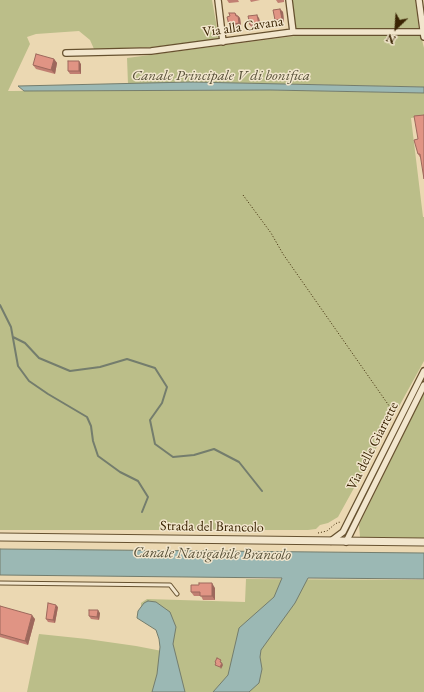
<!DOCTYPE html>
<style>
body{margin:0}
#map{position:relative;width:424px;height:692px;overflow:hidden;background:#ebd8b2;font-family:"EB Garamond",serif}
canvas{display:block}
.north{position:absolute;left:376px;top:8px;width:40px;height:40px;-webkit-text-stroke:3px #f2e6cd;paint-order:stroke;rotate:205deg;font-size:11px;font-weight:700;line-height:16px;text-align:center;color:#3a2403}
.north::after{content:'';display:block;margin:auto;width:14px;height:18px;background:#3a2403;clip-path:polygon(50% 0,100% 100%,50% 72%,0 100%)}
</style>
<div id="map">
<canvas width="424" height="692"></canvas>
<div class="north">N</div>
</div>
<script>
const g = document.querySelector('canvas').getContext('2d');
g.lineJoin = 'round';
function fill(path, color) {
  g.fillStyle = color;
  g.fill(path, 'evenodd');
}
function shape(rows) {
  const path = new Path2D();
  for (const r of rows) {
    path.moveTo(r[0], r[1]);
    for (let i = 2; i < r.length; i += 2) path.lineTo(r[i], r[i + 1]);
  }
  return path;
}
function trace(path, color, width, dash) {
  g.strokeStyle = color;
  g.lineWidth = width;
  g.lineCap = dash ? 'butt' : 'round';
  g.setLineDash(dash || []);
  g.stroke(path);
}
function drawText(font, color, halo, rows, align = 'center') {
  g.font = font + ' "EB Garamond",serif';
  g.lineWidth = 3;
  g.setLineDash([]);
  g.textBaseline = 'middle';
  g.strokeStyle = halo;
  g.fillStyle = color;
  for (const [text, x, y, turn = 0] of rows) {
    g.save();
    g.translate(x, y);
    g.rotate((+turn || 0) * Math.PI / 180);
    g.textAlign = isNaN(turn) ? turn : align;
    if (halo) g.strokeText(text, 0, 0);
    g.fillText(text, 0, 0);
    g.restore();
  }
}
fill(shape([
 [0,0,212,0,219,39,152,47,94,49,90,40,79,31,36,34,27,37,30,44,8,91,270,90,424,93,424,116,411,118,423,217,424,217,424,361,338,517,328,523,320,525,316,529,308,530,0,530],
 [291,0,415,0,419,30,294,30],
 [295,36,421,36,424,48,424,87,191,82,128,84,127,58],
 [424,393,424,538,360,537,359,525],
 [246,579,424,580,424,692,27,692,39,634,87,639,136,646,162,651,164,636,141,609,141,603,147,599,245,602]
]), '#bbbe89');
const water = shape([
 [191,82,424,87,424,93,270,90,24,91,18,86,191,82],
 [0,549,424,553,424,579,308,578,295,603,261,650,260,657,262,669,259,683,249,692,213,692,228,675,239,628,274,597,282,578,0,575,0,549],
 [148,601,156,602,170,612,176,627,173,644,185,692,152,692,157,674,160,647,159,639,156,630,137,618,138,611,144,603,148,601]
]);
fill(water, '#9bb8b4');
trace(water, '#747d6d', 1);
trace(shape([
 [0,305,11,327,18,366,29,381,48,394,87,417,91,426,93,441,98,456,120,472,138,481,148,497,142,512],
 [13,337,25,343,39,358,70,371,100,367,127,359,155,368,167,387,162,403,150,420,155,444,173,457,194,455,214,449,239,462,262,491]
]), '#747d6d', 2);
const service = shape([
 [0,583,170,585,177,594]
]);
const minor = shape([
 [218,0,223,42],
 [289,0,293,32],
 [419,0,424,37],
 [66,53,151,51,293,32,423,32],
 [331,541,343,532,424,371],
 [346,542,424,385]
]);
const tertiary = shape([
 [0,537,424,542]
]);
trace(service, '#66512f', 5);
trace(minor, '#66512f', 8);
trace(tertiary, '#66512f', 9);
trace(shape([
 [243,195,271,233,283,254,392,410,396,412],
 [318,533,327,531,335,524,339,522,341,523]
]), '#3a2403', 1, [1, 2]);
trace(service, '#f2e6cd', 3);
trace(minor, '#f2e6cd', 5.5);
trace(tertiary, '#f2e6cd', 7);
fill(shape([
 [227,0,238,0,239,2,229,3],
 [250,0,260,0,251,2],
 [276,0,284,0,284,2,278,3],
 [280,9,283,12,284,22,277,23,275,20],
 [235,13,240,18,241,26,231,28,229,25,230,16],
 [259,18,261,27,252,28,250,25],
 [54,59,57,63,55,74,36,69,33,65],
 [81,64,81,74,70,74,68,71],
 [418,139,421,159,418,154],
 [215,588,215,600,203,600,201,596,194,596,191,592],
 [0,606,35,619,28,645,0,637],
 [58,607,55,623,48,622,46,619],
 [100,613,99,620,91,619,89,616]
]), '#c17f72');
fill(shape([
 [280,9,283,12,284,22,282,19],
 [257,15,259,18,261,27,259,24],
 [238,16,240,18,241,26,239,23],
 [54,59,57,63,55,74,51,70],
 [79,61,81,64,81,74,79,71],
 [212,583,215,588,215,600,212,596],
 [56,605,58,607,55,623,53,620],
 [98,610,100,613,99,620,97,617],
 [32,615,35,619,28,645,25,641],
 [222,663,223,665,221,669,220,667]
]), '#9d685c');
const building = shape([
 [280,9,282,19,275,20,273,10,280,9],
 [229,13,235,13,236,16,238,16,239,23,229,25,227,17,230,16,229,13],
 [257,15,259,24,250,25,248,16,257,15],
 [36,54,54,59,51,70,33,65,36,54],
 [68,61,79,61,79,71,68,71,68,61],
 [424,115,424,179,420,154,418,154,414,140,418,139,414,116,424,115],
 [199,583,212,583,212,596,200,596,200,592,191,592,191,585,199,585,199,583],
 [48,603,56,605,53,620,46,619,48,603],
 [0,606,32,615,25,641,0,634,0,606],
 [89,610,98,610,97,617,89,616,89,610],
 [217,658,221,660,220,662,222,663,220,667,215,665,216,663,215,662,217,658]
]);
fill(building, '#e09484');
trace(building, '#9d685c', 1);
drawText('14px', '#3a2403', '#f2e6cd', [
 ["Via alla Cavana",243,27,-8],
 ["Via delle Giarrette",373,446,-63],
 ["Strada del Brancolo",212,527,1]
]);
drawText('italic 15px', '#575038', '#f2e6cd', [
 ["Canale Principale V di bonifica",221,76],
 ["Canale Navigabile Brancolo",212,554,1]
]);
</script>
